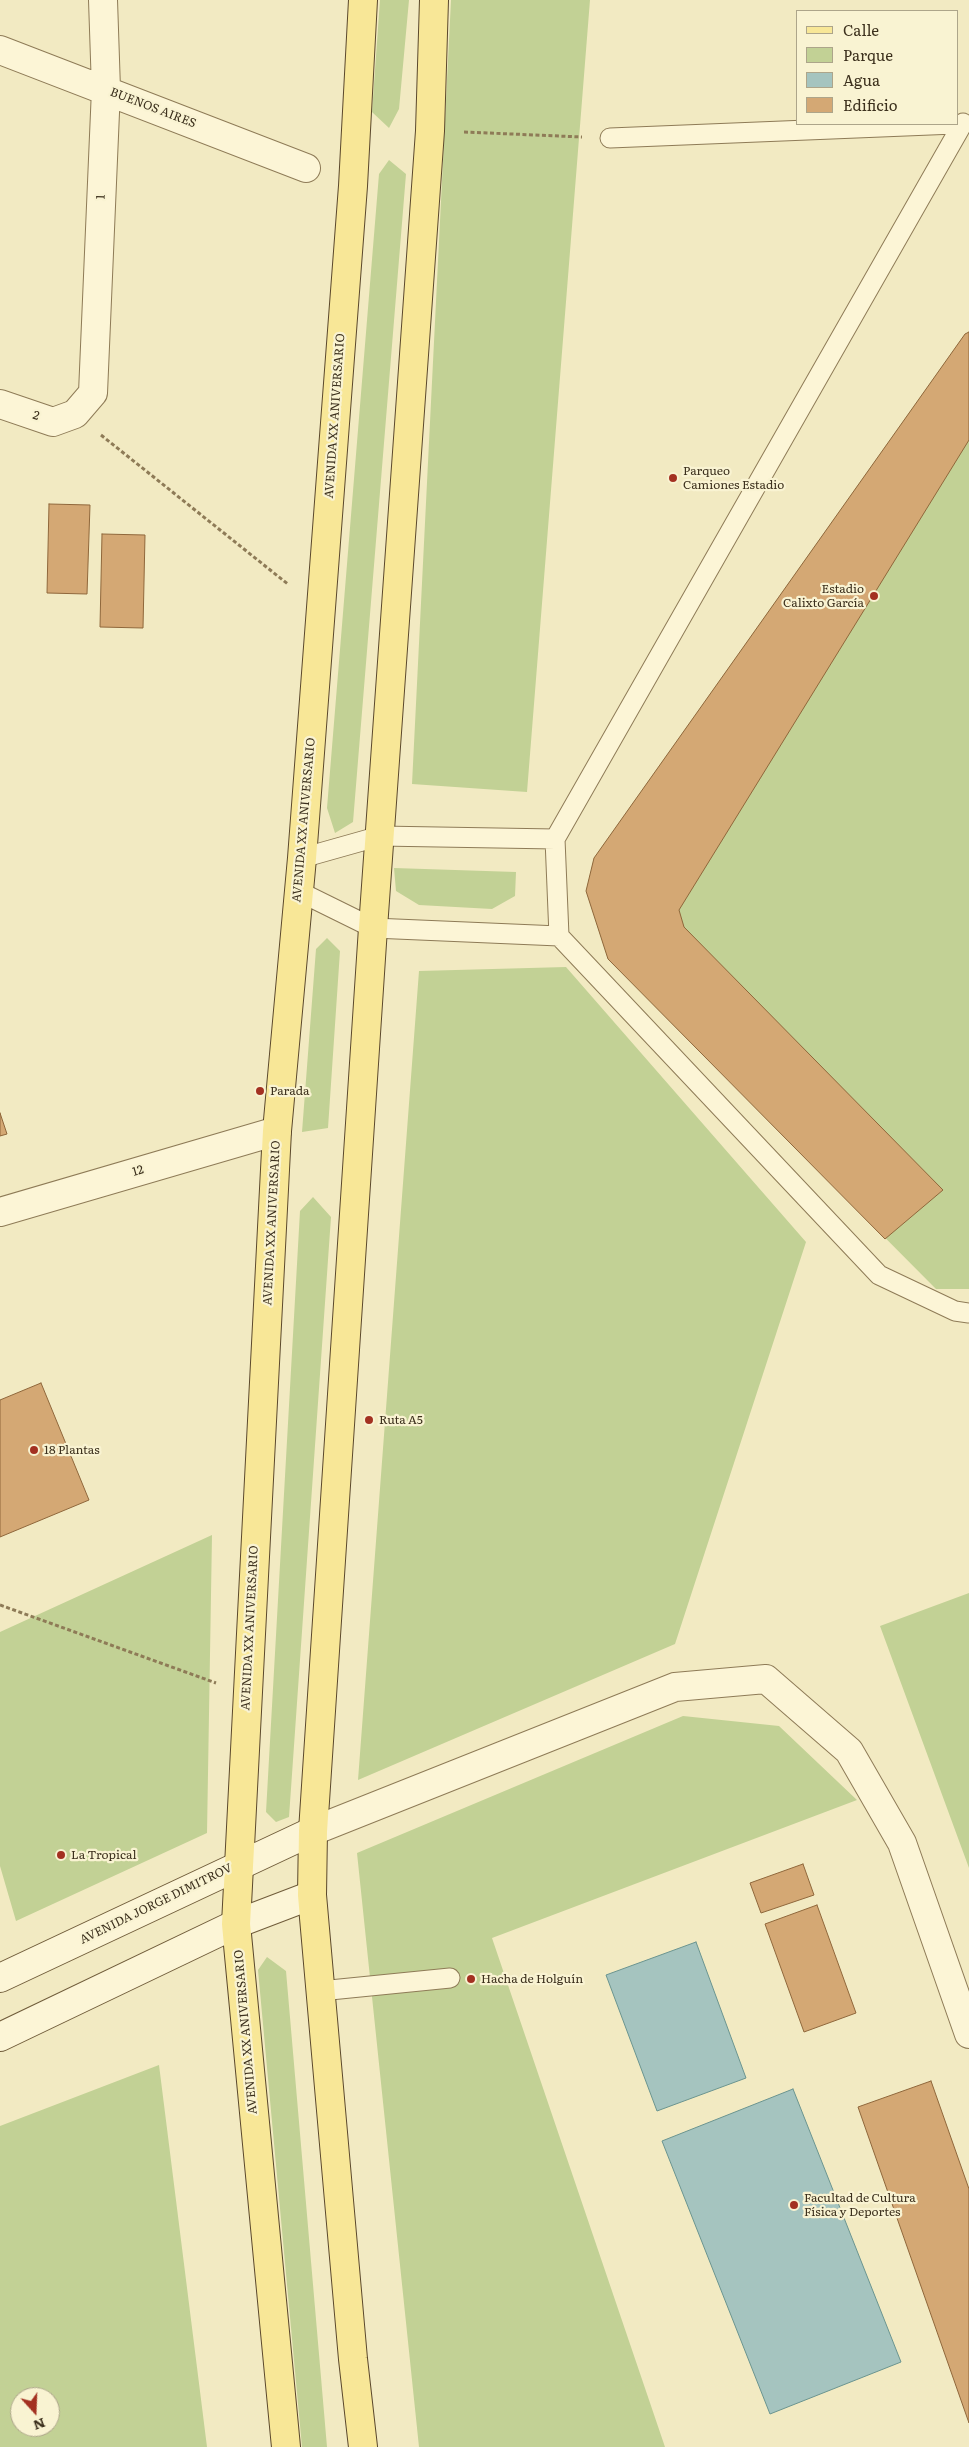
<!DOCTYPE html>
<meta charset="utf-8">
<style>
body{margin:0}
#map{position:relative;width:969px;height:2447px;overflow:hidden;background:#f2eac2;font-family:Literata,serif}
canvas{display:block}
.legend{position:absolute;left:796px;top:10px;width:162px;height:115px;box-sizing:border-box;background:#f9f3d2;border:1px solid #ada58a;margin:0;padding:6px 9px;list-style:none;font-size:15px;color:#3c301d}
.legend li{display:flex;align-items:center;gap:10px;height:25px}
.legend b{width:25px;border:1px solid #ada58a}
.north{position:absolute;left:10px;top:2387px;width:50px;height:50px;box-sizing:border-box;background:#f9f3d2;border:1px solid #ada58a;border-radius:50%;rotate:160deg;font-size:14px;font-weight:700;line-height:20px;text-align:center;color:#3c301d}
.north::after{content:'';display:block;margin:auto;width:18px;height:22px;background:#a33121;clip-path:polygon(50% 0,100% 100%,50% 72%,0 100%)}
</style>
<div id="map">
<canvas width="969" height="2447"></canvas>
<ul class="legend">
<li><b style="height:6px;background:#f8e797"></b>Calle</li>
<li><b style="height:14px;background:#c2d195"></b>Parque</li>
<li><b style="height:14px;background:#a5c4bf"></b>Agua</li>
<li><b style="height:14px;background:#d4a874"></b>Edificio</li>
</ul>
<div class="north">N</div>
</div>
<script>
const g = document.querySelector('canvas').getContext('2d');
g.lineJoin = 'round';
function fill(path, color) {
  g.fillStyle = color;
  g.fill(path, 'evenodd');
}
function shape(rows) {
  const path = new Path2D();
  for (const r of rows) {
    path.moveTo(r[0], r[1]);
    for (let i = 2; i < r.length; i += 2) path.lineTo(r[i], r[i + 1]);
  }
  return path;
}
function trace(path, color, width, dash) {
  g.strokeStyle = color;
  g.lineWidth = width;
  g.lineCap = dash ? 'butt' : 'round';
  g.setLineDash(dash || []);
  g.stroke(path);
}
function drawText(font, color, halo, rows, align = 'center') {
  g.font = font + ' Literata,serif';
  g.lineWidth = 4.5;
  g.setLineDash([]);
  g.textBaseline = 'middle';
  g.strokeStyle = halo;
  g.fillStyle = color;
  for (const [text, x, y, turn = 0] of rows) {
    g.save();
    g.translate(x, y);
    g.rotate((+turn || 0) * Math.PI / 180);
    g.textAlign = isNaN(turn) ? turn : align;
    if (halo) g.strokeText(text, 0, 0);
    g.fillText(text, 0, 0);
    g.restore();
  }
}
fill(shape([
 [380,0,409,0,399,109,389,128,372,112],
 [451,0,590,0,527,792,412,784],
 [389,160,406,174,353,822,335,833,327,808,379,174],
 [969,332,969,1289,936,1289,608,959,586,891,594,858,965,334],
 [394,868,516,872,515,896,492,909,419,905,396,891],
 [327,938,340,951,328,1128,302,1132,316,949],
 [566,967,806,1242,675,1644,358,1780,419,971],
 [313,1197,331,1217,289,1817,276,1822,266,1812,300,1211],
 [212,1535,207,1833,16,1921,0,1866,0,1632],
 [969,1593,969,1868,880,1626],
 [683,1716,779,1726,857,1800,492,1938,665,2447,419,2447,357,1853],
 [267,1957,286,1971,327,2447,302,2447,258,1970],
 [159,2065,207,2447,0,2447,0,2126],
 [20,2397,50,2397,50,2427,20,2427]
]), '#c2d195');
const water = shape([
 [696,1942,746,2078,657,2111,606,1975,696,1942],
 [793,2089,901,2362,770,2414,662,2141,793,2089]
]);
fill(water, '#a5c4bf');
trace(water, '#6a948f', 1);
const building = shape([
 [969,332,969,440,679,910,684,927,943,1190,885,1239,608,959,586,891,594,858,965,334,969,332],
 [49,504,90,505,87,594,47,593,49,504],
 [102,534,145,535,143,628,100,627,102,534],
 [0,1113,7,1134,0,1136,0,1113],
 [41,1383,89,1500,0,1537,0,1400,41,1383],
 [803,1864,814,1895,761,1913,750,1883,803,1864],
 [817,1905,856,2013,804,2032,765,1924,817,1905],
 [931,2081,969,2189,969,2423,858,2107,931,2081]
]);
fill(building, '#d4a874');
trace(building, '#8f673b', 1);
const service = shape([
 [963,123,555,839,559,936,879,1275,955,1311,969,1313],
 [610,138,955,124],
 [302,858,380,836,555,839],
 [298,891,373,928,559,936],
 [320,1991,450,1978]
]);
const minor = shape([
 [0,50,306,168],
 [0,404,53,422,75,414,93,393,106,89,103,0],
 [0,1212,277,1131],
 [313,1831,675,1687,766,1679,849,1751,902,1843,969,2034]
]);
const secondary = shape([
 [0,1978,313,1831],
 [0,2037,236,1924,312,1895]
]);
const primary = shape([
 [286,2447,236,1924,277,1131,302,858,353,186,363,0],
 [363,2447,353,2359,312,1895,313,1831,373,928,430,131,434,0]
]);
trace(service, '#8e7b57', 21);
trace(minor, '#8e7b57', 30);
trace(secondary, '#705c3a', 30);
trace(primary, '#5b482c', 30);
trace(shape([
 [464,132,582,137],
 [101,435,289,585],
 [0,1605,216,1683]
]), '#8e7b57', 3, [4, 2.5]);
trace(service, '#fcf5d6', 19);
trace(minor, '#fcf5d6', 28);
trace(secondary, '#fcf5d6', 28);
trace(primary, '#f8e797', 28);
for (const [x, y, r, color] of [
 [673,478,5,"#a33121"],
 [874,596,5,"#a33121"],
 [260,1091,5,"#a33121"],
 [369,1420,5,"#a33121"],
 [34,1450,5,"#a33121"],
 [61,1855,5,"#a33121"],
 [471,1979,5,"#a33121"],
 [794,2205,5,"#a33121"]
]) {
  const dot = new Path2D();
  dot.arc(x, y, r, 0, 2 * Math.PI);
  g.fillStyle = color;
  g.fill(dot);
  trace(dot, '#f9f3d2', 2);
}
drawText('12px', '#3c301d', '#f9f3d2', [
 ["BUENOS AIRES",153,108,21],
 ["1",101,197,-88],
 ["2",36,416,19],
 ["AVENIDA XX ANIVERSARIO",335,416,-86],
 ["AVENIDA XX ANIVERSARIO",304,820,-85],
 ["12",138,1171,-16],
 ["AVENIDA XX ANIVERSARIO",272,1223,-87],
 ["AVENIDA XX ANIVERSARIO",250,1628,-87],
 ["AVENIDA JORGE DIMITROV",156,1904,-26],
 ["AVENIDA XX ANIVERSARIO",246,2032,-95]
]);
drawText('12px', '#3c301d', '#f9f3d2', [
 ["Parqueo",683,471],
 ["Camiones Estadio",683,485],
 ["Estadio",864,589,"right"],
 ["Calixto García",864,603,"right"],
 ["Parada",270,1091],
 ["Ruta A5",379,1420],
 ["18 Plantas",44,1450],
 ["La Tropical",71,1855],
 ["Hacha de Holguín",481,1979],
 ["Facultad de Cultura",804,2198],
 ["Física y Deportes",804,2212]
], 'left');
</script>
